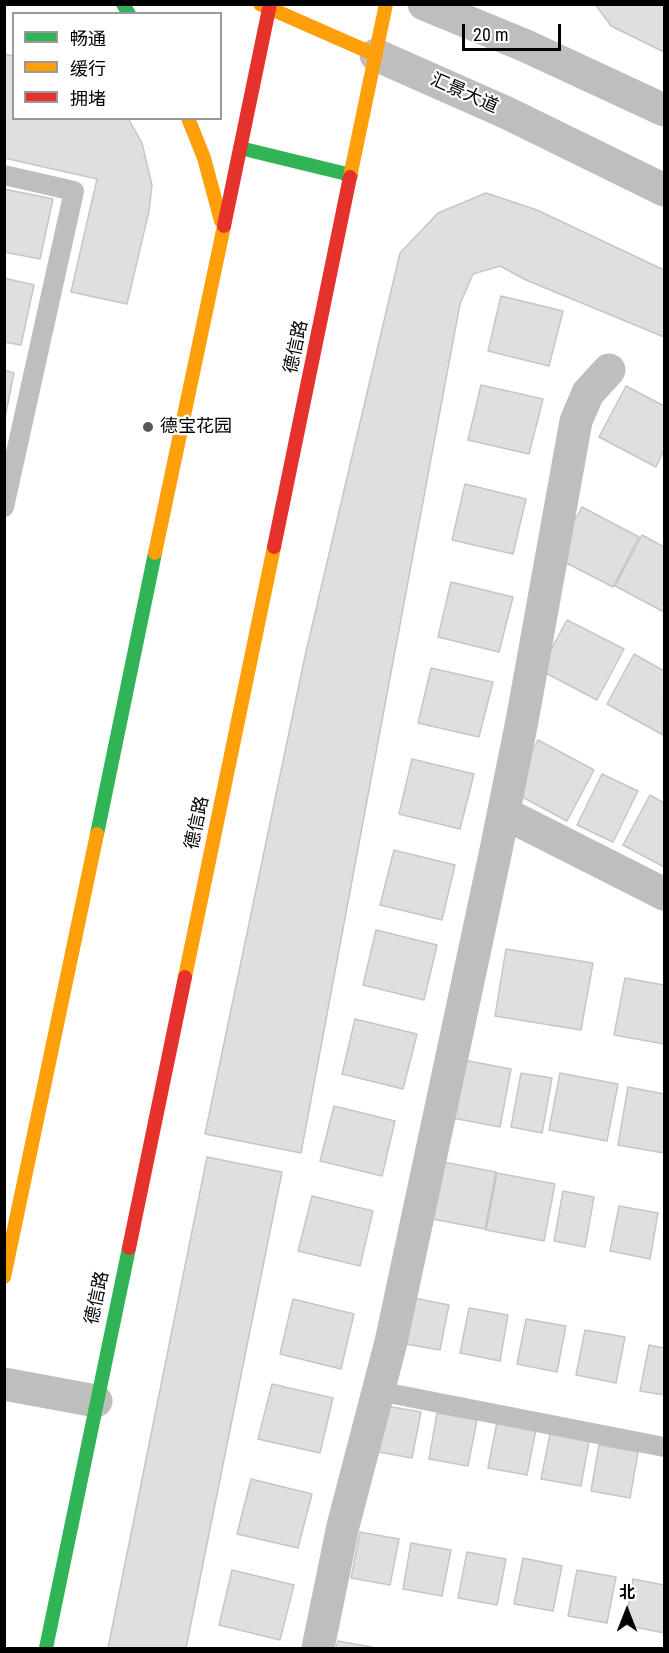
<!DOCTYPE html>
<meta charset="utf-8">
<style>
body{margin:0}
#map{position:relative;width:669px;height:1653px;overflow:hidden;background:#fff;font-family:"Roboto Condensed","Noto Sans SC",sans-serif}
canvas{display:block}
.frame{position:absolute;inset:0;border:6px solid #000;pointer-events:none}
.legend{position:absolute;left:12px;top:12px;width:210px;height:108px;box-sizing:border-box;background:#fff;border:2px solid #999;margin:0;padding:8px 10px;list-style:none;font-size:18px;color:#000}
.legend li{display:flex;align-items:center;gap:12px;height:30px}
.legend b{width:30px;border:2px solid #999}
.north{position:absolute;left:597px;top:1581px;width:60px;height:60px;-webkit-text-stroke:4px #fff;paint-order:stroke;rotate:0deg;font-size:16px;font-weight:700;line-height:24px;text-align:center;color:#000}
.north::after{content:'';display:block;margin:auto;width:21px;height:27px;background:#000;clip-path:polygon(50% 0,100% 100%,50% 72%,0 100%)}
.scale{position:absolute;left:462px;top:24px;width:99px;height:27px;box-sizing:border-box;border:3px solid #000;border-top:0;padding-left:8px;font-size:18px;line-height:21px;white-space:nowrap;color:#000;-webkit-text-stroke:4px #fff;paint-order:stroke}
</style>
<div id="map">
<canvas width="669" height="1653"></canvas>
<div class="frame"></div>
<ul class="legend">
<li><b style="height:8px;background:#30b455"></b>畅通</li>
<li><b style="height:8px;background:#ff9f0a"></b>缓行</li>
<li><b style="height:8px;background:#e5322d"></b>拥堵</li>
</ul>
<div class="north">北</div>
<div class="scale">20 m</div>
</div>
<script>
const g = document.querySelector('canvas').getContext('2d');
g.lineJoin = 'round';
function fill(path, color) {
  g.fillStyle = color;
  g.fill(path, 'evenodd');
}
function shape(rows) {
  const path = new Path2D();
  for (const r of rows) {
    path.moveTo(r[0], r[1]);
    for (let i = 2; i < r.length; i += 2) path.lineTo(r[i], r[i + 1]);
  }
  return path;
}
function trace(path, color, width, dash) {
  g.strokeStyle = color;
  g.lineWidth = width;
  g.lineCap = dash ? 'butt' : 'round';
  g.setLineDash(dash || []);
  g.stroke(path);
}
function drawText(font, color, halo, rows, align = 'center') {
  g.font = font + ' "Roboto Condensed","Noto Sans SC",sans-serif';
  g.lineWidth = 4.5;
  g.setLineDash([]);
  g.textBaseline = 'middle';
  g.strokeStyle = halo;
  g.fillStyle = color;
  for (const [text, x, y, turn = 0] of rows) {
    g.save();
    g.translate(x, y);
    g.rotate((+turn || 0) * Math.PI / 180);
    g.textAlign = isNaN(turn) ? turn : align;
    if (halo) g.strokeText(text, 0, 0);
    g.fillText(text, 0, 0);
    g.restore();
  }
}
const building = shape([
 [595,4,664,4,664,52,611,26,595,4],
 [4,54,14,56,14,118,128,118,142,143,152,185,149,211,127,304,71,292,97,179,4,158,4,54],
 [4,189,53,199,40,259,4,252,4,189],
 [486,193,537,210,664,270,664,337,526,280,500,266,473,274,460,304,301,1153,205,1134,305,656,400,253,438,213,486,193],
 [4,278,34,285,21,345,4,342,4,278],
 [501,296,563,311,549,366,488,351,501,296],
 [4,370,14,373,4,422,4,370],
 [481,385,543,399,529,454,468,440,481,385],
 [626,386,664,406,664,450,656,467,599,437,626,386],
 [465,484,526,499,513,554,452,540,465,484],
 [582,507,639,537,613,587,555,557,582,507],
 [642,535,664,547,664,612,615,586,642,535],
 [451,582,513,597,499,652,438,637,451,582],
 [567,620,624,649,597,700,540,670,567,620],
 [634,654,664,671,663,735,607,704,634,654],
 [431,668,493,682,479,737,418,723,431,668],
 [538,740,594,770,567,821,511,791,538,740],
 [412,759,474,774,460,829,399,814,412,759],
 [602,774,638,791,613,842,577,825,602,774],
 [650,795,664,803,664,867,623,845,650,795],
 [394,850,455,865,442,920,380,905,394,850],
 [376,930,437,945,424,1000,363,985,376,930],
 [506,949,593,963,581,1030,495,1016,506,949],
 [625,978,664,985,664,1044,614,1035,625,978],
 [355,1019,417,1034,403,1089,342,1074,355,1019],
 [453,1058,511,1069,500,1127,442,1116,453,1058],
 [521,1073,552,1078,542,1133,511,1127,521,1073],
 [560,1073,618,1084,607,1141,549,1130,560,1073],
 [628,1087,664,1094,664,1153,618,1145,628,1087],
 [334,1106,395,1121,382,1176,320,1161,334,1106],
 [207,1157,282,1172,186,1648,108,1648,207,1157],
 [438,1161,496,1172,485,1229,427,1218,438,1161],
 [497,1173,555,1184,544,1241,486,1230,497,1173],
 [563,1191,594,1197,585,1247,554,1241,563,1191],
 [312,1196,373,1211,360,1266,298,1251,312,1196],
 [619,1206,658,1213,650,1259,610,1251,619,1206],
 [409,1297,449,1305,440,1350,400,1343,409,1297],
 [293,1299,354,1314,341,1369,280,1354,293,1299],
 [469,1308,508,1315,500,1361,460,1353,469,1308],
 [526,1319,566,1326,557,1372,517,1364,526,1319],
 [585,1330,625,1337,616,1383,576,1375,585,1330],
 [649,1345,664,1348,664,1395,640,1391,649,1345],
 [272,1384,333,1398,320,1453,258,1439,272,1384],
 [381,1405,421,1412,412,1458,373,1451,381,1405],
 [437,1413,477,1420,468,1466,429,1459,437,1413],
 [497,1422,536,1429,527,1475,488,1468,497,1422],
 [550,1434,589,1441,581,1486,541,1479,550,1434],
 [599,1445,638,1452,630,1498,591,1491,599,1445],
 [251,1479,312,1494,298,1548,237,1534,251,1479],
 [360,1532,399,1539,390,1585,351,1578,360,1532],
 [411,1543,451,1550,442,1596,403,1589,411,1543],
 [467,1552,506,1559,497,1605,458,1598,467,1552],
 [523,1558,562,1566,553,1611,514,1604,523,1558],
 [232,1570,294,1585,280,1640,219,1625,232,1570],
 [577,1570,616,1577,607,1623,568,1616,577,1570],
 [633,1579,664,1585,664,1633,625,1625,633,1579],
 [338,1641,377,1648,336,1648,338,1641]
]);
fill(building, '#dfdfdf');
trace(building, '#c6c6c6', 1.5);
trace(shape([
 [4,175,74,191,4,507],
 [378,1391,664,1447]
]), '#bebebe', 20);
trace(shape([
 [424,4,526,46,664,110],
 [376,55,507,113,664,190],
 [504,813,664,894],
 [4,1384,96,1401],
 [318,1648,343,1526,391,1342,496,850,522,721,576,421,588,393,609,370]
]), '#bebebe', 33);
trace(shape([
 [123,4,129,14],
 [240,148,351,175],
 [97,834,155,553],
 [46,1648,129,1248]
]), '#30b455', 14);
trace(shape([
 [260,4,376,55],
 [188,118,204,158,221,221],
 [350,177,386,4],
 [155,553,224,226],
 [185,977,274,547],
 [4,1277,97,834]
]), '#ff9f0a', 14);
trace(shape([
 [224,226,270,4],
 [274,547,350,177],
 [129,1248,185,977]
]), '#e5322d', 14);
for (const [x, y, r, color] of [
 [148,427,6,"#595959"]
]) {
  const dot = new Path2D();
  dot.arc(x, y, r, 0, 2 * Math.PI);
  g.fillStyle = color;
  g.fill(dot);
  trace(dot, '#fff', 2);
}
drawText('18px', '#000', '#fff', [
 ["汇景大道",464,94,24],
 ["德信路",297,347,-78],
 ["德信路",198,823,-78],
 ["德信路",98,1298,-78]
]);
drawText('18px', '#000', '#fff', [
 ["德宝花园",160,427]
], 'left');
</script>
